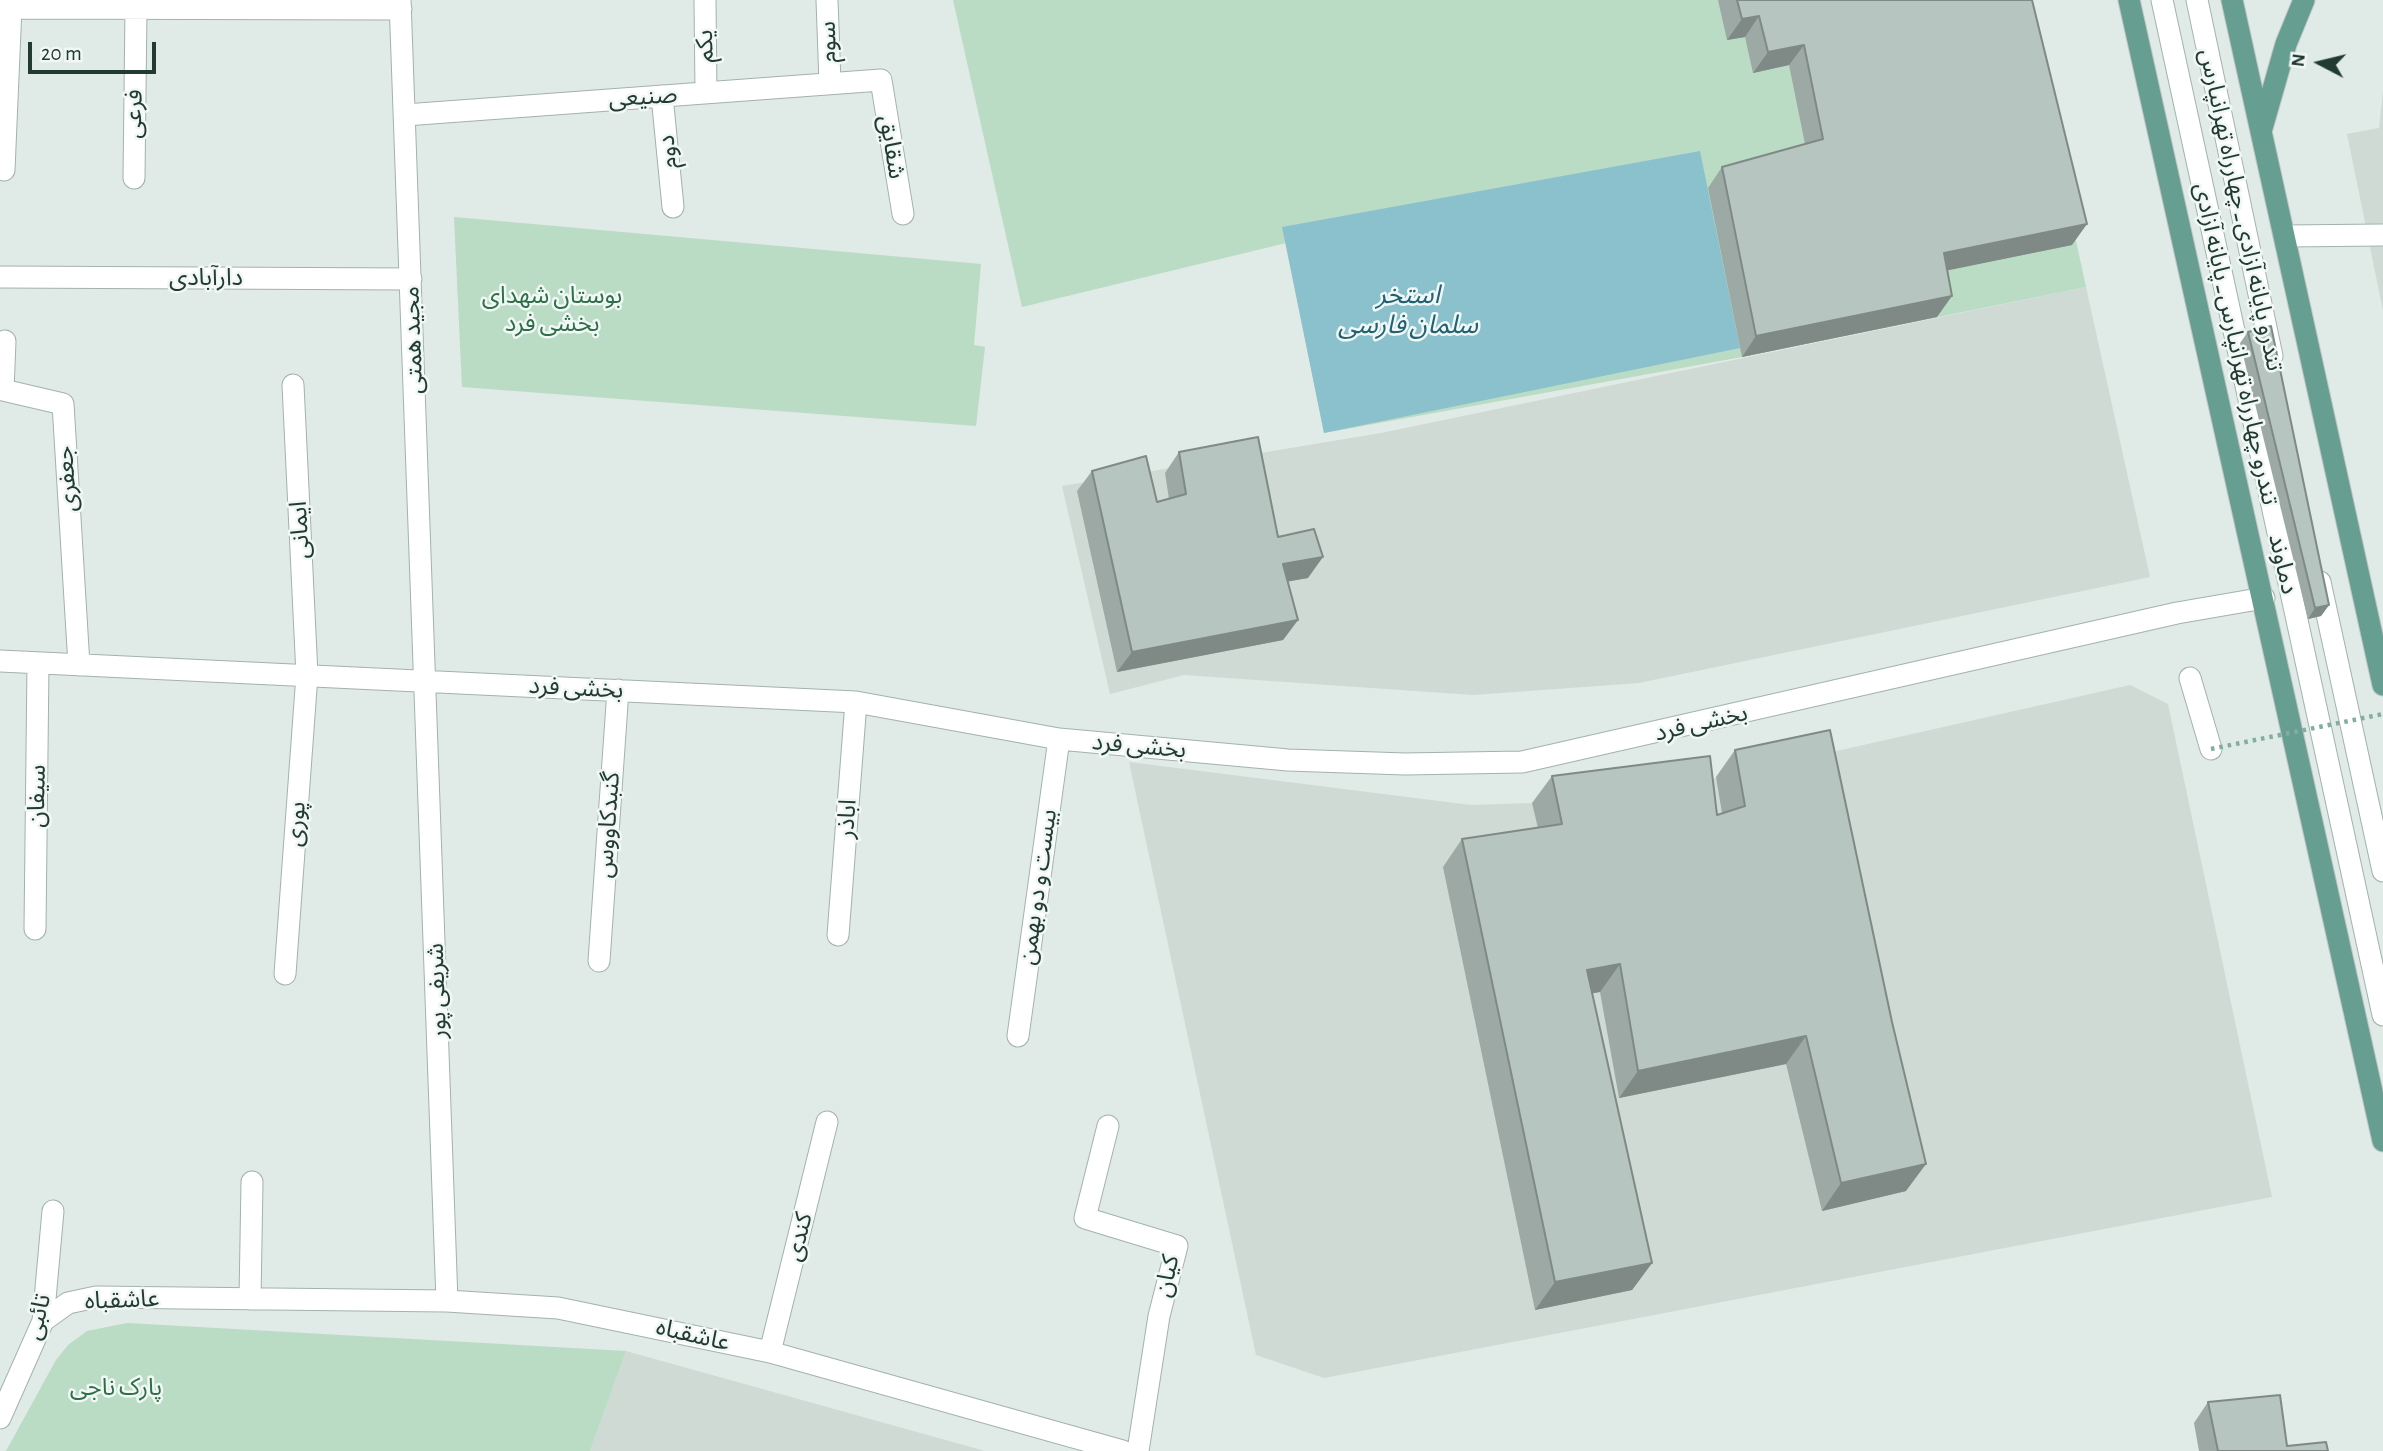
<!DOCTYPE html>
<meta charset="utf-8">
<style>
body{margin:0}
#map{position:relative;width:2383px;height:1451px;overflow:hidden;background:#e0eae6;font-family:"Alegreya Sans",sans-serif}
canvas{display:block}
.north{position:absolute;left:2285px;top:28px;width:70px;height:70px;-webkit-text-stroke:5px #f0f7f4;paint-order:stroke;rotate:277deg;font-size:19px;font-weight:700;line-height:28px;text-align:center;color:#223a34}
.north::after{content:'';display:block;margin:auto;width:24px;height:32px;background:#223a34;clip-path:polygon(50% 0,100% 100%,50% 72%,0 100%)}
.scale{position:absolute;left:28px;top:42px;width:128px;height:32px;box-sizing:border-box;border:4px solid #223a34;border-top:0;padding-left:9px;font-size:21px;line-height:24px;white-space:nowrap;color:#223a34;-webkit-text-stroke:5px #f0f7f4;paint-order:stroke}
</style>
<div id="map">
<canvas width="2383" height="1451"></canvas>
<div class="north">N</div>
<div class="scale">20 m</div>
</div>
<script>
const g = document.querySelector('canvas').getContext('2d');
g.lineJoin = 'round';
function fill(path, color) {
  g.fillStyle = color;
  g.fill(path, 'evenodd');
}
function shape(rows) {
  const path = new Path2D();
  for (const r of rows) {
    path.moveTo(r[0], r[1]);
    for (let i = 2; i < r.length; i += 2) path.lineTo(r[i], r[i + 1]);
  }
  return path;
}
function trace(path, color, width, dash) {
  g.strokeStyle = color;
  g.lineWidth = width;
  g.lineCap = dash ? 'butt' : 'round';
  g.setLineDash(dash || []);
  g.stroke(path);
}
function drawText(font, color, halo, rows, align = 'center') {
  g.font = font + ' "Alegreya Sans","Noto Sans Arabic",sans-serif';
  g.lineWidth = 5;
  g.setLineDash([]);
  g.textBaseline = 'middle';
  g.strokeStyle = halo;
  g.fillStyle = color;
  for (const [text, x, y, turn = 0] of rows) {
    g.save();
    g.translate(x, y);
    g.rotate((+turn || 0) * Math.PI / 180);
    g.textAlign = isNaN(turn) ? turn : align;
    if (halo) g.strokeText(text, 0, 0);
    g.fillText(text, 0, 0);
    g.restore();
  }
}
fill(shape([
 [2383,91,2383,311,2347,134,2379,128],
 [2086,287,2150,577,1639,683,1473,695,1184,675,1110,694,1062,486,1381,433],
 [2130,685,2168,704,2272,1197,1324,1378,1256,1355,1129,762,1471,805,1532,803,1690,784],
 [626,1351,985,1451,590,1451]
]), '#cfdad5');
fill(shape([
 [953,0,2024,0,2086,287,1742,357,1324,433,1286,243,1022,307],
 [454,217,981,264,974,345,985,347,976,426,462,387],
 [127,1323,626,1351,590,1451,6,1451,56,1360,68,1345,87,1331]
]), '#badbc4');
fill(shape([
 [1700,151,1740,348,1324,433,1282,227]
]), '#8ac1cd');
const minor = shape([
 [400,0,447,1301],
 [705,0,706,93],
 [827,0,830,83],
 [2162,0,2383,1015],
 [2197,0,2272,356],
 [0,8,401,9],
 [662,96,673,207],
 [405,115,881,80,903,214],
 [4,170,11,7],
 [134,178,136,8],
 [2285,236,2383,235],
 [0,277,411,279],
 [5,341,3,390,63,404,79,665],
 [2320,582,2383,871],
 [0,661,856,702,1059,739,1288,760,1405,764,1522,762,2177,613,2264,598],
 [2190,678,2211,749],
 [35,929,38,663],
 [838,935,856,702],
 [599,961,618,690],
 [285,974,307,675,293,385],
 [1018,1036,1059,739],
 [1108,1126,1085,1218,1177,1246,1159,1316,1138,1451],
 [250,1299,252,1182],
 [43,1321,68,1303,96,1297,447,1301,558,1308,770,1352,1123,1451],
 [770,1352,827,1122],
 [0,1418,43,1321,53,1211]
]);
const major = shape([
 [2129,0,2383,1141],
 [2232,0,2383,685],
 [2262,128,2286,44,2304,0]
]);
trace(minor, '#a3b2ad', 23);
trace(major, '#bdc4c2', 23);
trace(minor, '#fff', 21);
trace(major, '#679e92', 21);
trace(shape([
 [2211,749,2383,714]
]), '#82ada1', 4.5, [3.5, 5]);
fill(shape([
 [1718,0,2032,0,2072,245,1947,270,1937,317,1742,357,1708,188,1722,167,1805,144,1789,65,1753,73,1745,37,1727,40],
 [2248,332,2329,605,2321,616,2308,619,2240,343],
 [1179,452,1278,537,1308,578,1288,581,1298,620,1283,640,1117,672,1077,491,1092,471,1157,502,1169,499,1165,473],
 [1735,750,1906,1191,1822,1211,1786,1064,1619,1098,1600,992,1592,993,1652,1263,1632,1290,1535,1310,1443,867,1462,839,1538,828,1532,803,1552,776,1717,815,1722,813,1716,777],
 [2208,1402,2287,1446,2328,1451,2199,1451,2194,1423]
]), '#9da9a4');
fill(shape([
 [1759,16,1745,37,1727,40,1742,19],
 [1804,45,1789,65,1753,73,1768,52],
 [2087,224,2072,245,1930,274,1944,253],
 [1952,296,1937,317,1742,357,1756,336],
 [1323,557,1308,578,1269,585,1283,564],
 [2329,605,2321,616,2308,619,2315,608],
 [1298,620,1283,640,1117,672,1132,652],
 [1620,964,1600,992,1567,998,1587,970],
 [1806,1036,1786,1064,1619,1098,1638,1071],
 [1926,1164,1906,1191,1822,1211,1841,1183],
 [1652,1263,1632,1290,1535,1310,1555,1282]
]), '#7f8a86');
const building = shape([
 [1737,0,2032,0,2087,224,1944,253,1952,296,1756,336,1722,167,1823,139,1804,45,1768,52,1759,16,1742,19,1737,0],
 [2271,326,2329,605,2315,608,2248,332,2271,326],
 [1258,437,1278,537,1314,529,1323,557,1283,564,1298,620,1132,652,1092,471,1146,456,1157,502,1186,494,1179,452,1258,437],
 [1830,730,1892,1022,1926,1164,1841,1183,1806,1036,1638,1071,1620,964,1587,970,1652,1263,1555,1282,1462,839,1562,824,1552,776,1710,756,1717,815,1745,806,1735,750,1830,730],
 [2280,1395,2287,1446,2326,1442,2328,1451,2218,1451,2208,1402,2280,1395]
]);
fill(building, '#b6c5bf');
trace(building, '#7f8a86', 2);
drawText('24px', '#223a34', '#f0f7f4', [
 ["سوم",828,42,-92],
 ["یکم",705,46,-91],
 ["صنیعی",643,97,-4],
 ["فرعی",134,114,-89],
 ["شقایق",892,147,81],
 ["دوم",668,152,-96],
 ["تندرو پایانه آزادی ـ چهارراه تهرانپارس",2241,210,78],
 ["دارآبادی",206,278],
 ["مجید همتی",413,340,-92],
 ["تندرو چهارراه تهرانپارس ـ پایانه آزادی",2236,344,78],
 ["جعفری",67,479,-94],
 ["ایمانی",300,530,-93],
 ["دماوند",2283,564,77],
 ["بخشی فرد",576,688,3],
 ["بخشی فرد",1701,723,-13],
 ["بخشی فرد",1139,746,5],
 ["سیفان",37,796,-89],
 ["اباذر",847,819,-86],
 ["پوری",296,824,-86],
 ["گنبدکاووس",608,825,-86],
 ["بیست و دو بهمن",1038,887,-82],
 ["شریفی پور",437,991,-92],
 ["کندی",799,1237,-76],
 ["کیان",1167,1276,-78],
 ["عاشقباه",122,1300,-2],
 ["تائبی",38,1317,-77],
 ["عاشقباه",693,1335,13]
]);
drawText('24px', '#2e6f49', '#f0f7f4', [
 ["بوستان شهدای",552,296],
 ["بخشی فرد",552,324],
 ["پارک ناجی",116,1388]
]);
drawText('italic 26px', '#1f6273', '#f0f7f4', [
 ["استخر",1408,295],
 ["سلمان فارسی",1408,325]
]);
</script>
